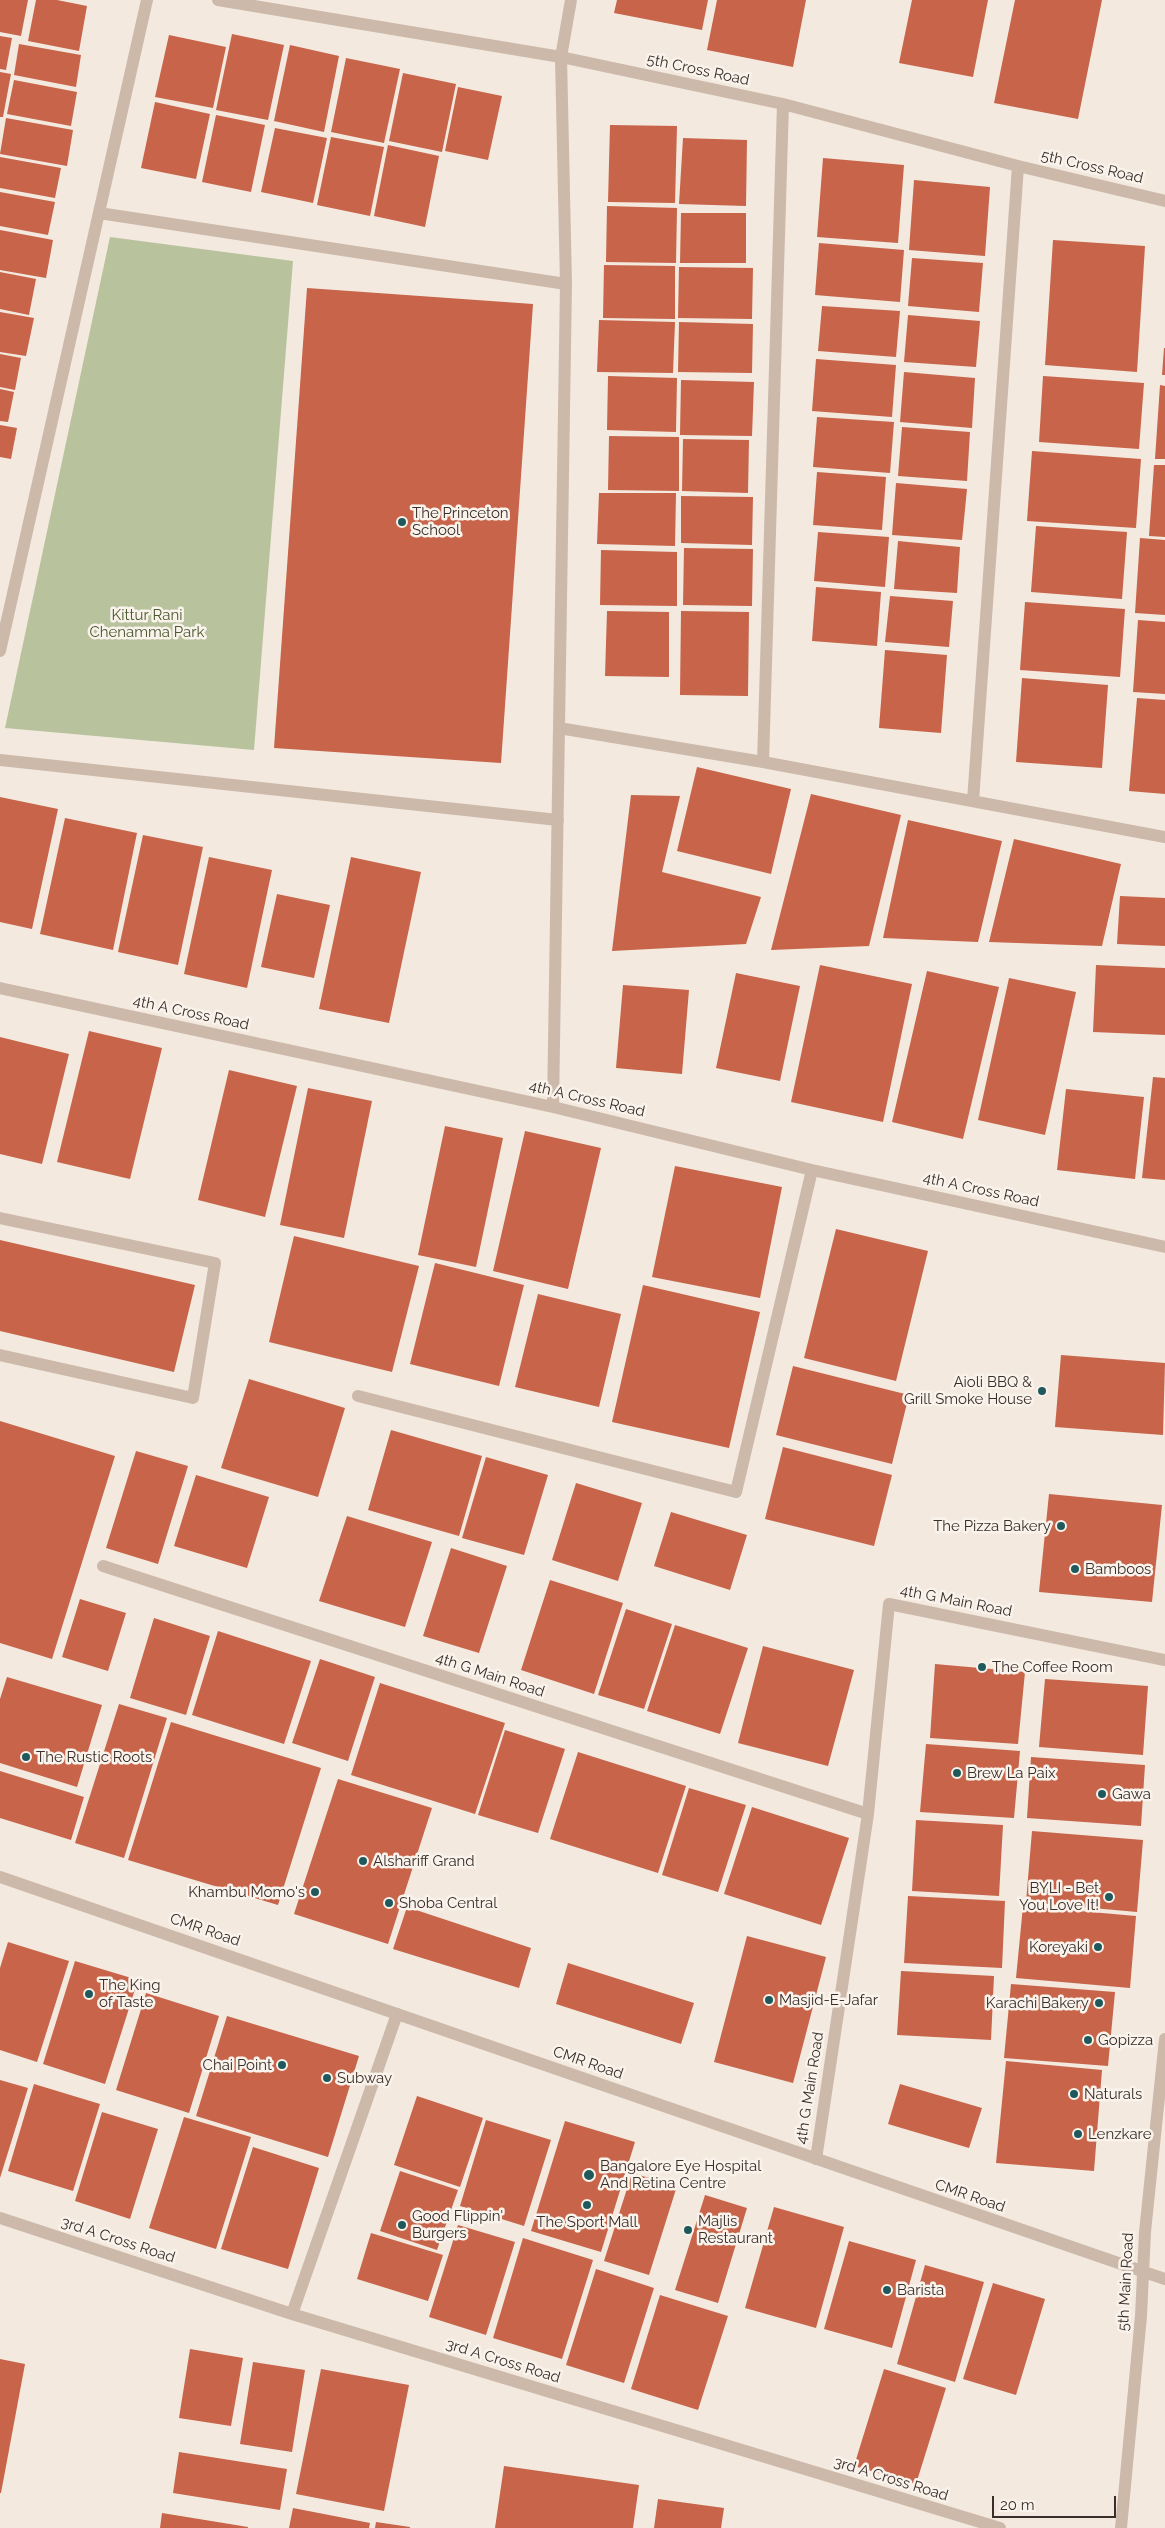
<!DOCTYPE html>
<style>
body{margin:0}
#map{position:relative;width:1165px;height:2528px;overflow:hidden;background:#f3e9df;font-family:Raleway,sans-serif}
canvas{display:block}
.scale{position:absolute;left:992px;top:2496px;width:124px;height:22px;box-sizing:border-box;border:2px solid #392e2a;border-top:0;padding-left:6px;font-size:15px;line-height:18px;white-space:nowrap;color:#392e2a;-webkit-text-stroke:4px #faf3ec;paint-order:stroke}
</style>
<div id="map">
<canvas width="1165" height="2528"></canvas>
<div class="scale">20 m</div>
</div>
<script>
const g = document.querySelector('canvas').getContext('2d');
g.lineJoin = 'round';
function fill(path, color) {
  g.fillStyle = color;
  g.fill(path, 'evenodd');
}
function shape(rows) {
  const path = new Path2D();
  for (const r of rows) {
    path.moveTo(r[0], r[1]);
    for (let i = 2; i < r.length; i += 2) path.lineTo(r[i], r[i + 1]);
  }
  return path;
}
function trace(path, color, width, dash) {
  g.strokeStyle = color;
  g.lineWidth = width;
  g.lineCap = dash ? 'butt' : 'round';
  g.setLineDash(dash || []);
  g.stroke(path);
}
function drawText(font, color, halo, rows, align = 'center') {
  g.font = font + ' Raleway,sans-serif';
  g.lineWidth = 5;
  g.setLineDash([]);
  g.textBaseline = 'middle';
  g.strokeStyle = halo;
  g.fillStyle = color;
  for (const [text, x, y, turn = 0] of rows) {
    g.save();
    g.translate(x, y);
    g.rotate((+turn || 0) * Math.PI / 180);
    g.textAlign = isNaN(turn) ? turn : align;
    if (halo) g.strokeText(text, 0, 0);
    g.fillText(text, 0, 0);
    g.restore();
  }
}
fill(shape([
 [110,237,293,261,254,750,5,728]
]), '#b8c39e');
fill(shape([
 [0,0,28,0,21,36,0,32],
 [36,0,57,0,87,6,79,51,28,41],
 [617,0,708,0,702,30,614,13],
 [717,0,806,0,793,67,707,50],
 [912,0,988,0,973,77,899,63],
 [1015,0,1102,0,1078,119,994,103],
 [232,34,284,45,268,120,216,110],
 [169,35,226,47,213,108,155,97],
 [0,36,12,38,6,70,0,69],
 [19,44,81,55,76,87,14,75],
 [290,45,339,56,324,132,274,121],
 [346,58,400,69,384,143,331,132],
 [0,72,11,74,3,117,0,117],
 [403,73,456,84,442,152,389,141],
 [14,80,77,92,71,126,7,114],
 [458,87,502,96,488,160,445,151],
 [155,102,210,114,196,179,141,168],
 [216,115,265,125,251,192,202,182],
 [6,118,73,130,67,166,0,154],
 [610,125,677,126,675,203,608,202],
 [275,128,327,138,313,203,261,192],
 [331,137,384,147,370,216,317,205],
 [683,138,747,140,746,206,679,204],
 [388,145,439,156,425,227,374,216],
 [0,157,61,168,55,198,0,188],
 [823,158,904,165,898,243,817,237],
 [914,180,990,187,985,256,909,250],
 [0,192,55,202,48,235,0,226],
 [607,206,677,208,676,263,606,262],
 [681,213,746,213,746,263,680,263],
 [0,230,53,240,46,278,0,270],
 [1053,240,1145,246,1137,372,1045,365],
 [819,243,904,250,900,302,815,295],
 [912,258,983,263,979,312,908,306],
 [604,265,675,266,675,319,603,318],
 [679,267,753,268,752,319,678,318],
 [0,272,36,279,29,315,0,309],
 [307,288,533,304,501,763,274,748],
 [822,306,900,311,896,357,818,351],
 [0,312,34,318,26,356,0,352],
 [908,315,980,321,976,367,904,362],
 [599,320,675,322,673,373,597,372],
 [679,322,753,324,752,373,678,372],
 [1164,348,1165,348,1165,375,1162,375],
 [0,354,21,358,15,390,0,387],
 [816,359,896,365,892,417,812,411],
 [904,372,975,378,972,428,900,422],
 [608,376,677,378,676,432,607,430],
 [1043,376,1144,383,1139,449,1039,442],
 [681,380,754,382,752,436,680,435],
 [1160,385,1165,386,1165,459,1155,459],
 [0,389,14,392,8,422,0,421],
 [817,417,894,422,890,473,813,467],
 [0,425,17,428,11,459,0,457],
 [902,427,970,432,967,481,898,476],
 [609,436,679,437,679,491,608,490],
 [683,439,749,440,748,493,682,491],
 [1032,451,1141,459,1136,528,1027,521],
 [1154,465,1165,465,1165,537,1149,536],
 [817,472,886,477,882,530,813,525],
 [896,483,967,489,962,540,892,535],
 [599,493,676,493,675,546,597,544],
 [681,496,753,497,752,545,681,543],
 [1036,526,1127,532,1122,599,1031,592],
 [818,532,889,537,885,587,814,581],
 [1140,538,1165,540,1165,615,1135,613],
 [898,541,960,547,957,593,894,589],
 [684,548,753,549,752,606,683,605],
 [601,550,677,552,677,606,600,605],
 [816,587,881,592,877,646,812,641],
 [890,596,953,601,949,647,885,642],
 [1025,602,1125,609,1120,677,1020,670],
 [607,611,669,612,669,677,605,676],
 [681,611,749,612,748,696,680,695],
 [1138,620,1165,622,1165,694,1133,692],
 [885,650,947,655,941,733,879,728],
 [1022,678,1108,685,1102,768,1016,762],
 [1137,698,1165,700,1165,794,1129,791],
 [697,767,791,789,771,874,677,851],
 [811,794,901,815,869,946,771,950],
 [631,795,680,796,662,872,761,897,746,944,612,951],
 [0,797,58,809,32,929,0,922],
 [65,818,137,833,113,950,40,934],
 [908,820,1002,841,978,942,883,938],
 [143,835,203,847,178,965,118,952],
 [1014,839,1121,864,1102,946,989,942],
 [209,857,272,870,247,988,184,974],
 [351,857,421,872,389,1023,319,1009],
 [277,894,330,905,314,978,261,967],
 [1120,896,1165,898,1165,946,1117,944],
 [820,965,912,984,883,1122,791,1102],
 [1096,965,1165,968,1165,1035,1093,1032],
 [927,971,999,987,963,1139,892,1122],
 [736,973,800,986,780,1081,716,1068],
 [1009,978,1076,992,1045,1135,978,1120],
 [623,985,689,990,682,1074,616,1068],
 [89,1031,162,1048,130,1179,57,1162],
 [0,1037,69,1054,42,1164,0,1154],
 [229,1070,297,1086,265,1217,198,1200],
 [1153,1077,1165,1078,1165,1180,1142,1178],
 [308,1088,372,1101,344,1238,280,1225],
 [1066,1089,1144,1097,1135,1179,1057,1170],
 [445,1126,503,1138,476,1267,418,1255],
 [525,1131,601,1148,568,1289,493,1271],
 [675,1166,782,1187,760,1298,652,1277],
 [836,1229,928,1251,896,1381,804,1358],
 [294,1236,419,1266,392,1372,269,1342],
 [0,1240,195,1285,174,1372,0,1331],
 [435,1263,524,1285,499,1386,410,1364],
 [643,1285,760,1312,729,1448,612,1422],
 [538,1294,621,1314,599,1407,515,1387],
 [1061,1355,1165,1363,1163,1435,1055,1427],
 [793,1366,909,1395,892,1464,776,1435],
 [249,1379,345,1408,318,1497,221,1468],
 [0,1421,115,1456,52,1659,0,1643],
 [391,1430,482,1456,459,1536,368,1510],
 [783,1447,892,1475,874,1546,765,1519],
 [136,1451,188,1466,158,1564,106,1548],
 [486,1457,548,1475,524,1555,462,1538],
 [196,1475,269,1497,247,1568,174,1546],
 [576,1483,642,1503,618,1581,552,1560],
 [1049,1494,1162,1505,1152,1602,1039,1592],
 [671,1512,747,1535,730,1590,654,1566],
 [347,1516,432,1542,405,1627,319,1601],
 [451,1548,507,1566,479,1653,423,1636],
 [550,1580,623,1603,594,1694,521,1670],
 [80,1599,126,1613,108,1671,62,1657],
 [626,1609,672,1624,644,1709,598,1695],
 [154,1618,210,1636,186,1715,130,1698],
 [675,1625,748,1648,720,1734,647,1711],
 [218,1631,311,1661,284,1744,192,1715],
 [763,1646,854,1670,828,1766,738,1743],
 [320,1659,375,1677,348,1761,292,1743],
 [935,1664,1025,1672,1018,1744,930,1738],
 [7,1677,102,1705,77,1787,0,1763,0,1699],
 [1045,1679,1148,1686,1143,1755,1039,1747],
 [380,1683,505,1723,475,1814,351,1775],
 [119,1704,167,1718,124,1858,75,1843],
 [171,1722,321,1768,278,1905,128,1860],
 [505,1730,565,1749,538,1833,478,1815],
 [926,1744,1020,1751,1014,1818,920,1812],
 [578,1752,686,1786,658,1873,550,1839],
 [1031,1757,1145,1765,1141,1826,1027,1818],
 [0,1771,84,1797,71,1840,0,1818],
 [338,1779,432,1808,388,1944,294,1914],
 [689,1788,746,1805,718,1892,662,1875],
 [752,1807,849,1838,821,1925,724,1894],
 [916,1820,1003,1825,999,1896,912,1891],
 [1032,1831,1143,1840,1137,1912,1026,1902],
 [908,1896,1005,1901,1002,1968,904,1963],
 [1023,1906,1136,1916,1130,1988,1016,1978],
 [407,1907,531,1948,519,1988,393,1949],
 [747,1936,826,1957,793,2083,714,2062],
 [8,1942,69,1961,37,2062,0,2050,0,1968],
 [75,1961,138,1980,105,2084,43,2064],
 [568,1963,694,2003,681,2044,556,2004],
 [901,1971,994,1976,991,2040,897,2035],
 [1011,1984,1115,1992,1108,2066,1004,2058],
 [146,1993,219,2016,189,2113,116,2090],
 [227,2016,359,2056,328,2157,196,2116],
 [1006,2061,1102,2070,1094,2171,996,2163],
 [0,2080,28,2088,0,2178],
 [34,2084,100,2104,73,2191,8,2171],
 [900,2084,982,2108,969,2148,888,2124],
 [417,2096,483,2118,460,2187,394,2165],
 [102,2112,158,2129,130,2219,75,2201],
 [184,2117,251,2137,216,2249,149,2228],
 [486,2120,551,2140,524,2226,460,2206],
 [565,2121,635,2142,601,2252,531,2231],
 [253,2147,319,2168,288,2269,221,2249],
 [400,2171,458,2190,437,2250,380,2231],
 [632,2173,677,2186,649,2275,604,2261],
 [705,2195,747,2208,718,2303,675,2290],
 [774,2207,844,2227,816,2328,745,2308],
 [458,2225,515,2242,486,2335,429,2317],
 [371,2233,443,2255,428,2301,357,2279],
 [523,2238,593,2260,562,2359,493,2338],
 [849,2241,916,2260,892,2348,824,2329],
 [925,2265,984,2282,955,2382,897,2364],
 [596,2269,654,2288,624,2383,566,2365],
 [993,2283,1045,2299,1016,2395,963,2379],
 [660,2295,728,2316,698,2410,631,2389],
 [190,2349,243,2358,231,2426,179,2418],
 [0,2359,25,2364,1,2493,0,2493],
 [253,2362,305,2370,292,2452,240,2444],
 [321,2369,409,2385,384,2511,296,2494],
 [884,2369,946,2388,916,2484,854,2466],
 [179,2452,287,2469,280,2510,173,2493],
 [504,2466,639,2485,633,2528,495,2528],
 [658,2499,724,2508,721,2528,654,2528],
 [293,2508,370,2523,369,2528,289,2528],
 [162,2513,248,2527,248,2528,160,2528],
 [376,2522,410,2527,410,2528,375,2528]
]), '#c76449');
trace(shape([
 [0,1218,215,1263,193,1398,0,1355]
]), '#ccb9aa', 12);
trace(shape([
 [218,0,561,57,783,104,1018,166,1165,201],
 [99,213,566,284],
 [0,651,147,0],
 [559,728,763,762,1165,837],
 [0,760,558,820],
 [763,762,783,104],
 [973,801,1018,166],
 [0,988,553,1107,812,1170,1165,1247],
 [553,1107,566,284,561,57,571,0],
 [358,1396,736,1492,812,1170],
 [103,1566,868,1814],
 [816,2159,868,1814,889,1604,1165,1660],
 [0,2218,292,2314,1000,2528],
 [292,2314,397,2014]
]), '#ccb9aa', 12);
trace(shape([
 [0,1877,1165,2279],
 [1121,2528,1141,2316,1145,2232,1165,2039]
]), '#ccb9aa', 12);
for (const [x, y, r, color] of [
 [402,522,5,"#1f595b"],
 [1042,1391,5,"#1f595b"],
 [1061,1526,5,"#1f595b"],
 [1075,1569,5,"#1f595b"],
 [982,1667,5,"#1f595b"],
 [26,1757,5,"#1f595b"],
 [957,1773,5,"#1f595b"],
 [1102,1794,5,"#1f595b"],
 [363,1861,5,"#1f595b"],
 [315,1892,5,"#1f595b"],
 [1109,1897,5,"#1f595b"],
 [389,1903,5,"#1f595b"],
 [1098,1947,5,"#1f595b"],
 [89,1994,5,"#1f595b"],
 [769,2000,5,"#1f595b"],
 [1099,2003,5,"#1f595b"],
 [1088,2040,5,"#1f595b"],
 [282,2065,5,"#1f595b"],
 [327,2078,5,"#1f595b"],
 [1074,2094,5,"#1f595b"],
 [1078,2134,5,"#1f595b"],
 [589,2175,6,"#1f595b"],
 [587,2205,5,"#1f595b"],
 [402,2225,5,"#1f595b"],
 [688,2230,5,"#1f595b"],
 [887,2290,5,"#1f595b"]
]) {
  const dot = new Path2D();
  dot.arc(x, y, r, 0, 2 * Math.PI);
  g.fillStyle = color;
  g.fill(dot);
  trace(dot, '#faf3ec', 2);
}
drawText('15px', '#392e2a', '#faf3ec', [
 ["5th Cross Road",698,70,12],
 ["5th Cross Road",1092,167,13],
 ["4th A Cross Road",191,1013,12],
 ["4th A Cross Road",587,1099,13],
 ["4th A Cross Road",981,1190,12],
 ["4th G Main Road",956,1601,11],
 ["4th G Main Road",490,1675,18],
 ["CMR Road",205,1930,19],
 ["CMR Road",588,2063,19],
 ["4th G Main Road",810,2088,-81],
 ["CMR Road",970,2196,19],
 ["3rd A Cross Road",118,2240,18],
 ["5th Main Road",1126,2282,-87],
 ["3rd A Cross Road",503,2361,17],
 ["3rd A Cross Road",891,2479,17]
]);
drawText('15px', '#392e2a', '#faf3ec', [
 ["The Princeton",412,513],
 ["School",412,530],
 ["Aioli BBQ &",1032,1382,"right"],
 ["Grill Smoke House",1032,1399,"right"],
 ["The Pizza Bakery",1051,1526,"right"],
 ["Bamboos",1085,1569],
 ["The Coffee Room",992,1667],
 ["The Rustic Roots",36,1757],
 ["Brew La Paix",967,1773],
 ["Gawa",1112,1794],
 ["Alshariff Grand",373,1861],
 ["BYLI - Bet",1099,1888,"right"],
 ["You Love It!",1099,1905,"right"],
 ["Khambu Momo's",305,1892,"right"],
 ["Shoba Central",399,1903],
 ["Koreyaki",1088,1947,"right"],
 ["The King",99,1985],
 ["of Taste",99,2002],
 ["Masjid-E-Jafar",779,2000],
 ["Karachi Bakery",1089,2003,"right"],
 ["Gopizza",1098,2040],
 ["Chai Point",272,2065,"right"],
 ["Subway",337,2078],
 ["Naturals",1084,2094],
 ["Lenzkare",1088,2134],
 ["Bangalore Eye Hospital",600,2166],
 ["And Retina Centre",600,2183],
 ["Good Flippin'",412,2216],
 ["Burgers",412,2233],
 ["Majlis",698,2221],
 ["Restaurant",698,2238],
 ["The Sport Mall",587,2222,"center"],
 ["Barista",897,2290]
], 'left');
drawText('15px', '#49582d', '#faf3ec', [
 ["Kittur Rani",147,615],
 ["Chenamma Park",147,632]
]);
</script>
